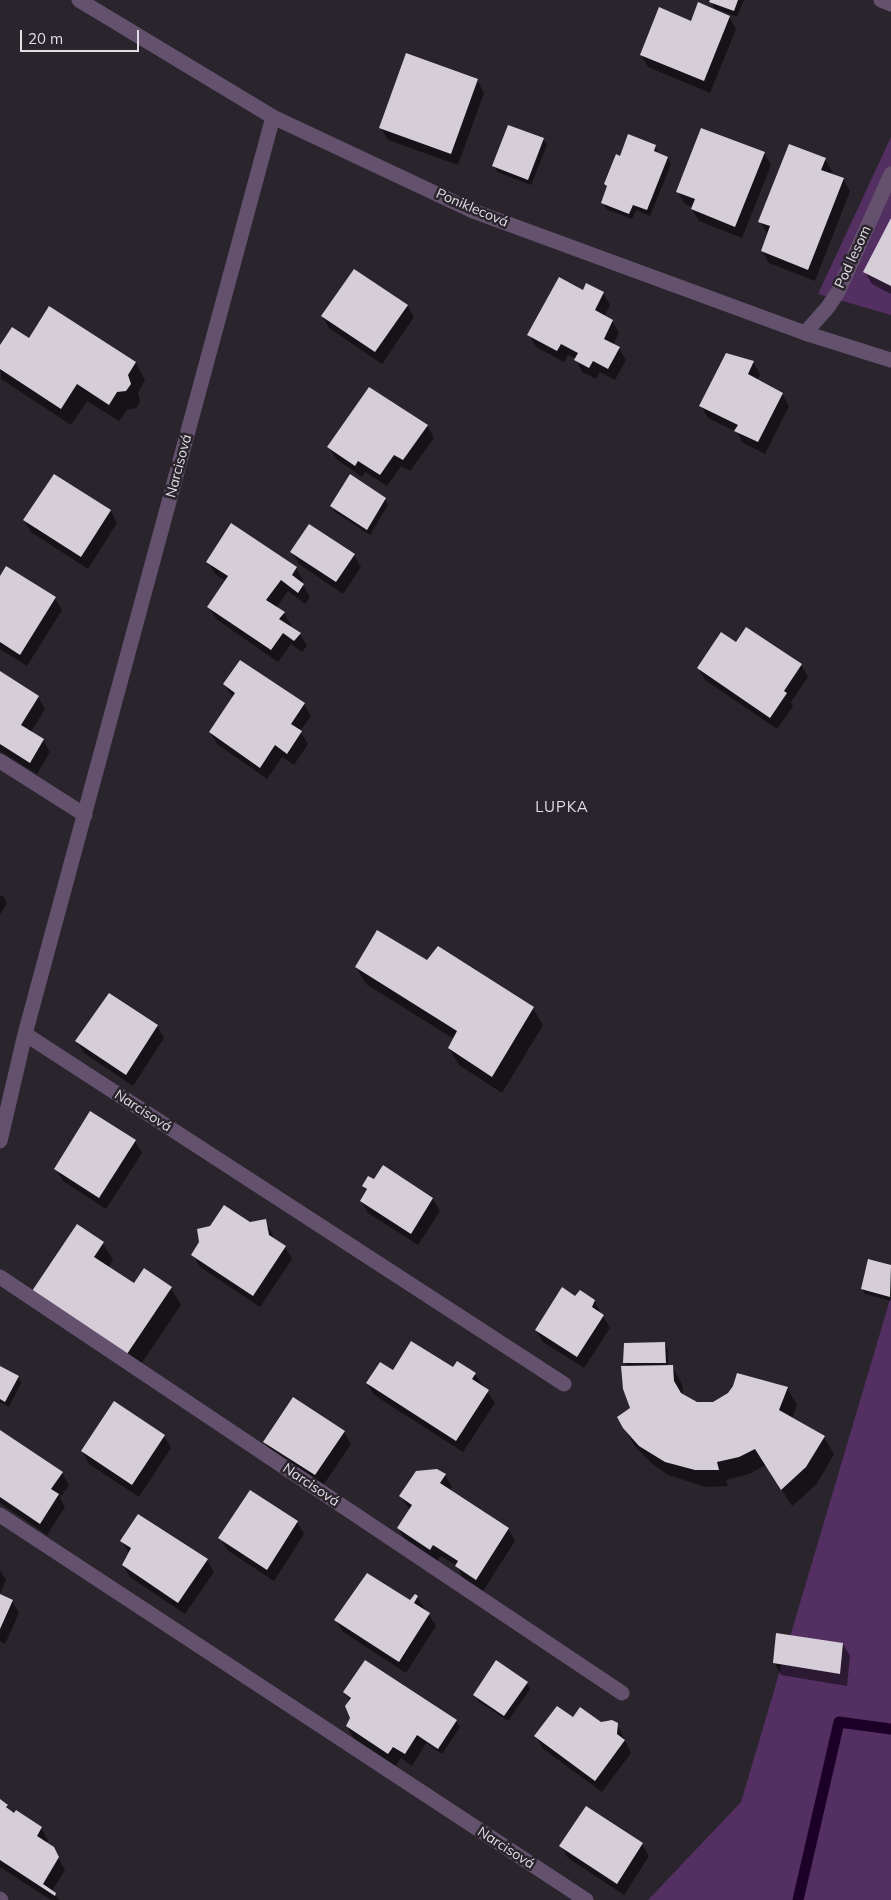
<!DOCTYPE html>
<meta charset="utf-8">
<style>
body{margin:0}
#map{position:relative;width:891px;height:1900px;overflow:hidden;background:#2a242d;font-family:Mulish,sans-serif}
canvas{display:block}
.scale{position:absolute;left:20px;top:30px;width:119px;height:22px;box-sizing:border-box;border:2px solid #e2dee4;border-top:0;padding-left:6px;font-size:15px;line-height:18px;white-space:nowrap;color:#e2dee4;-webkit-text-stroke:4px #2a242d;paint-order:stroke}
</style>
<div id="map">
<canvas width="891" height="1900"></canvas>
<div class="scale">20 m</div>
</div>
<script>
const g = document.querySelector('canvas').getContext('2d');
g.lineJoin = 'round';
function fill(path, color) {
  g.fillStyle = color;
  g.fill(path, 'evenodd');
}
function shape(rows) {
  const path = new Path2D();
  for (const r of rows) {
    path.moveTo(r[0], r[1]);
    for (let i = 2; i < r.length; i += 2) path.lineTo(r[i], r[i + 1]);
  }
  return path;
}
function trace(path, color, width, dash) {
  g.strokeStyle = color;
  g.lineWidth = width;
  g.lineCap = dash ? 'butt' : 'round';
  g.setLineDash(dash || []);
  g.stroke(path);
}
function drawText(font, color, halo, rows, align = 'center') {
  g.font = font + ' Mulish,sans-serif';
  g.lineWidth = 5;
  g.setLineDash([]);
  g.textBaseline = 'middle';
  g.strokeStyle = halo;
  g.fillStyle = color;
  for (const [text, x, y, turn = 0] of rows) {
    g.save();
    g.translate(x, y);
    g.rotate((+turn || 0) * Math.PI / 180);
    g.textAlign = isNaN(turn) ? turn : align;
    if (halo) g.strokeText(text, 0, 0);
    g.fillText(text, 0, 0);
    g.restore();
  }
}
fill(shape([
 [891,137,891,315,818,294],
 [891,1296,891,1900,648,1900,741,1802]
]), '#532f62');
fill(shape([
 [711,0,744,0,737,17,714,8],
 [729,17,736,29,710,93,648,67,641,55,692,22],
 [477,80,484,93,458,165,388,140,381,128],
 [543,139,547,145,531,185,497,172,494,166],
 [655,146,658,154,668,158,671,164,650,216,636,210,632,219,606,209,603,203,608,188,605,184,620,157],
 [764,153,771,165,742,238,699,221,692,209,693,207,685,204,678,192],
 [825,159,832,171,830,174,843,179,850,191,815,281,769,263,762,251,768,234,760,222],
 [891,221,891,294,872,284,865,272],
 [583,292,603,293,610,305,604,317,612,321,619,333,613,345,619,348,626,360,615,380,600,372,596,379,582,372,576,359,568,355,564,362,536,347,529,335],
 [407,305,414,317,382,364,329,328,322,316],
 [49,308,136,363,145,380,138,393,140,402,136,408,127,410,119,421,87,401,71,425,1,379,0,347,29,340],
 [753,362,760,374,757,381,782,394,789,406,765,454,743,443,737,432,708,418,701,406],
 [427,425,434,438,410,471,401,466,387,486,365,472,362,477,336,459,329,447],
 [54,475,111,511,117,523,88,569,31,532,24,520],
 [385,499,388,505,370,535,335,512,332,506],
 [232,525,296,568,303,580,302,583,310,597,305,604,288,591,276,608,284,613,291,625,289,627,300,634,307,646,302,652,291,644,278,662,216,619,209,607,226,581,215,574,208,562],
 [292,552,354,555,361,567,343,594,299,564],
 [0,579,55,598,62,610,27,666,0,649],
 [736,644,801,664,808,677,791,702,793,706,777,729,705,680,698,668],
 [0,673,38,697,45,709,31,732,43,740,50,752,37,774,0,751],
 [224,684,304,704,311,716,300,731,308,744,294,765,282,757,267,779,217,744,210,732,233,698],
 [0,895,4,897,7,903,0,915],
 [428,962,533,1008,543,1025,502,1093,459,1065,449,1048,454,1039,366,984,356,967],
 [157,1026,164,1038,133,1086,84,1053,77,1041],
 [135,1141,142,1153,106,1209,63,1181,56,1169],
 [363,1186,433,1199,440,1211,418,1245,368,1213,361,1201,367,1192],
 [265,1221,272,1233,274,1240,285,1247,292,1259,260,1307,200,1267,193,1255,249,1224],
 [103,1243,113,1260,108,1268,134,1285,171,1288,181,1305,137,1370,44,1308],
 [869,1260,891,1267,891,1301,865,1294,862,1288],
 [575,1297,594,1301,610,1328,584,1368,543,1342,536,1330],
 [625,1344,665,1344,668,1349,668,1366,672,1366,682,1384,683,1395,697,1403,714,1403,787,1388,797,1405,792,1419,824,1437,834,1454,816,1485,792,1506,766,1465,749,1474,726,1480,728,1486,706,1487,668,1475,651,1463,634,1445,618,1417,631,1409,627,1367,625,1363],
 [0,1367,18,1377,21,1383,9,1407,0,1402],
 [454,1368,475,1374,495,1403,463,1452,374,1395,367,1383,393,1372],
 [0,1432,62,1473,69,1485,60,1498,65,1507,47,1535,0,1503],
 [344,1432,351,1444,322,1487,272,1454,265,1442],
 [164,1436,171,1448,139,1497,89,1464,82,1451],
 [445,1475,452,1487,449,1490,508,1529,515,1541,483,1591,463,1578,457,1566,441,1556,437,1561,405,1540,398,1528,410,1510,400,1496],
 [297,1522,304,1534,274,1581,227,1550,220,1538],
 [122,1541,207,1560,214,1572,185,1614,130,1577,123,1565,129,1553],
 [0,1570,6,1580,0,1594],
 [0,1595,12,1601,19,1613,5,1644,0,1641],
 [417,1597,436,1626,406,1673,343,1632,336,1620,410,1602],
 [843,1644,850,1656,847,1686,781,1675,774,1662],
 [527,1683,530,1689,508,1721,478,1701,475,1695],
 [345,1692,435,1708,456,1721,460,1727,442,1754,426,1743,412,1766,401,1758,395,1766,354,1739,347,1726,351,1719,350,1701],
 [574,1719,600,1724,617,1724,631,1753,602,1792,542,1748,536,1736],
 [0,1801,7,1806,11,1812,41,1828,48,1840,46,1843,53,1848,65,1870,52,1891,59,1900,51,1900,0,1867],
 [586,1808,642,1844,649,1856,624,1895,568,1858,561,1846]
]), '#0007');
trace(shape([
 [798,1900,839,1722,891,1729]
]), '#1d0028', 11);
fill(shape([
 [710,0,738,0,734,11,709,2],
 [698,2,730,16,704,81,640,55,659,7,691,21],
 [406,53,478,79,451,154,379,128],
 [508,125,544,138,528,180,492,166],
 [701,128,765,152,735,227,691,209,695,199,676,192],
 [628,134,656,145,654,151,668,157,647,210,633,205,629,214,601,203,607,186,604,184,616,154,620,156],
 [789,144,826,158,821,170,844,178,808,270,761,251,770,226,758,222],
 [891,218,891,286,863,272],
 [354,269,408,305,375,352,321,316],
 [559,277,583,290,586,283,604,292,595,310,613,320,604,339,620,347,608,369,593,361,589,368,574,360,578,353,561,344,557,351,527,335],
 [49,306,136,362,128,375,131,384,126,391,117,392,109,405,77,384,61,409,0,369,0,345,12,327,29,338],
 [726,353,754,361,748,374,783,393,758,442,734,431,738,425,699,406],
 [369,387,428,425,403,460,394,455,380,475,358,461,355,466,327,447],
 [54,474,111,510,81,557,23,520],
 [350,474,386,498,367,530,330,506],
 [231,523,297,567,292,575,304,584,298,593,281,580,266,600,285,612,279,619,301,633,294,641,283,633,271,650,207,607,228,576,206,562],
 [309,524,355,554,336,582,290,552],
 [6,566,56,597,20,655,0,642,0,576],
 [746,627,802,664,784,691,787,693,770,718,697,668,721,632,736,642],
 [240,660,305,703,291,724,302,731,287,754,275,745,260,768,209,732,235,693,223,684],
 [0,671,39,696,21,725,44,739,30,763,0,744],
 [377,930,427,960,438,946,534,1007,492,1077,448,1048,457,1031,355,967],
 [109,993,158,1025,126,1075,75,1041],
 [90,1111,136,1140,99,1198,54,1169],
 [383,1165,433,1198,411,1234,360,1201,367,1189,362,1186,368,1176,374,1179],
 [224,1205,250,1222,266,1219,269,1235,286,1246,253,1296,191,1255,199,1242,197,1229,210,1226],
 [77,1224,104,1242,94,1257,134,1283,144,1268,172,1287,127,1354,32,1291],
 [868,1259,891,1265,890,1297,861,1289],
 [562,1287,575,1296,580,1290,595,1300,592,1307,604,1315,577,1357,535,1330],
 [411,1341,453,1367,457,1361,476,1373,472,1379,489,1390,456,1441,366,1383,380,1362,393,1370],
 [665,1342,666,1363,623,1363,624,1343],
 [673,1365,674,1381,681,1393,697,1402,713,1402,728,1393,733,1386,737,1373,788,1387,779,1410,825,1436,806,1467,781,1490,755,1449,739,1457,717,1462,719,1470,695,1470,665,1462,639,1446,623,1428,617,1417,630,1408,623,1389,621,1366],
 [0,1366,19,1376,5,1402,0,1399],
 [293,1397,345,1431,315,1475,263,1442],
 [114,1401,165,1435,132,1485,81,1451],
 [0,1430,63,1472,51,1489,59,1494,40,1524,0,1497],
 [437,1469,446,1474,440,1483,509,1528,476,1580,455,1566,458,1561,433,1545,430,1550,397,1528,412,1505,399,1496,416,1471],
 [250,1490,298,1521,267,1570,218,1538],
 [138,1514,208,1559,178,1603,122,1565,131,1548,120,1541],
 [367,1573,410,1600,415,1594,418,1596,414,1603,430,1613,399,1662,334,1620],
 [0,1594,13,1600,0,1629],
 [776,1633,843,1643,840,1674,773,1663],
 [365,1660,457,1720,438,1749,417,1735,405,1754,393,1747,388,1754,346,1726,350,1718,345,1706,351,1698,343,1692],
 [496,1660,528,1682,504,1716,473,1695],
 [557,1706,573,1717,580,1707,601,1722,612,1720,618,1723,617,1734,625,1740,595,1781,534,1736],
 [0,1799,8,1805,6,1807,14,1813,16,1810,42,1827,37,1836,54,1847,59,1857,43,1884,56,1893,55,1896,0,1860],
 [586,1806,643,1843,617,1884,559,1846]
]), '#d5cdd8');
trace(shape([
 [79,0,273,117,473,211,805,333,891,360],
 [881,0,891,4],
 [805,333,828,307,838,292,891,174],
 [0,761,85,815],
 [25,1034,564,1384],
 [0,1141,25,1034,273,117],
 [0,1277,622,1693],
 [0,1515,586,1900],
 [0,1899,1,1900]
]), '#64516d', 15);
drawText('14px', '#e2dee4', '#2a242d', [
 ["Poniklecová",472,208,23],
 ["Pod lesom",853,257,-65],
 ["Narcisová",179,466,-75],
 ["Narcisová",143,1111,33],
 ["Narcisová",311,1485,34],
 ["Narcisová",506,1848,33]
]);
g.letterSpacing = '1px';
drawText('15px', '#e2dee4', '#2a242d', [
 ["LUPKA",562,807]
]);
g.letterSpacing = '0px';
</script>
